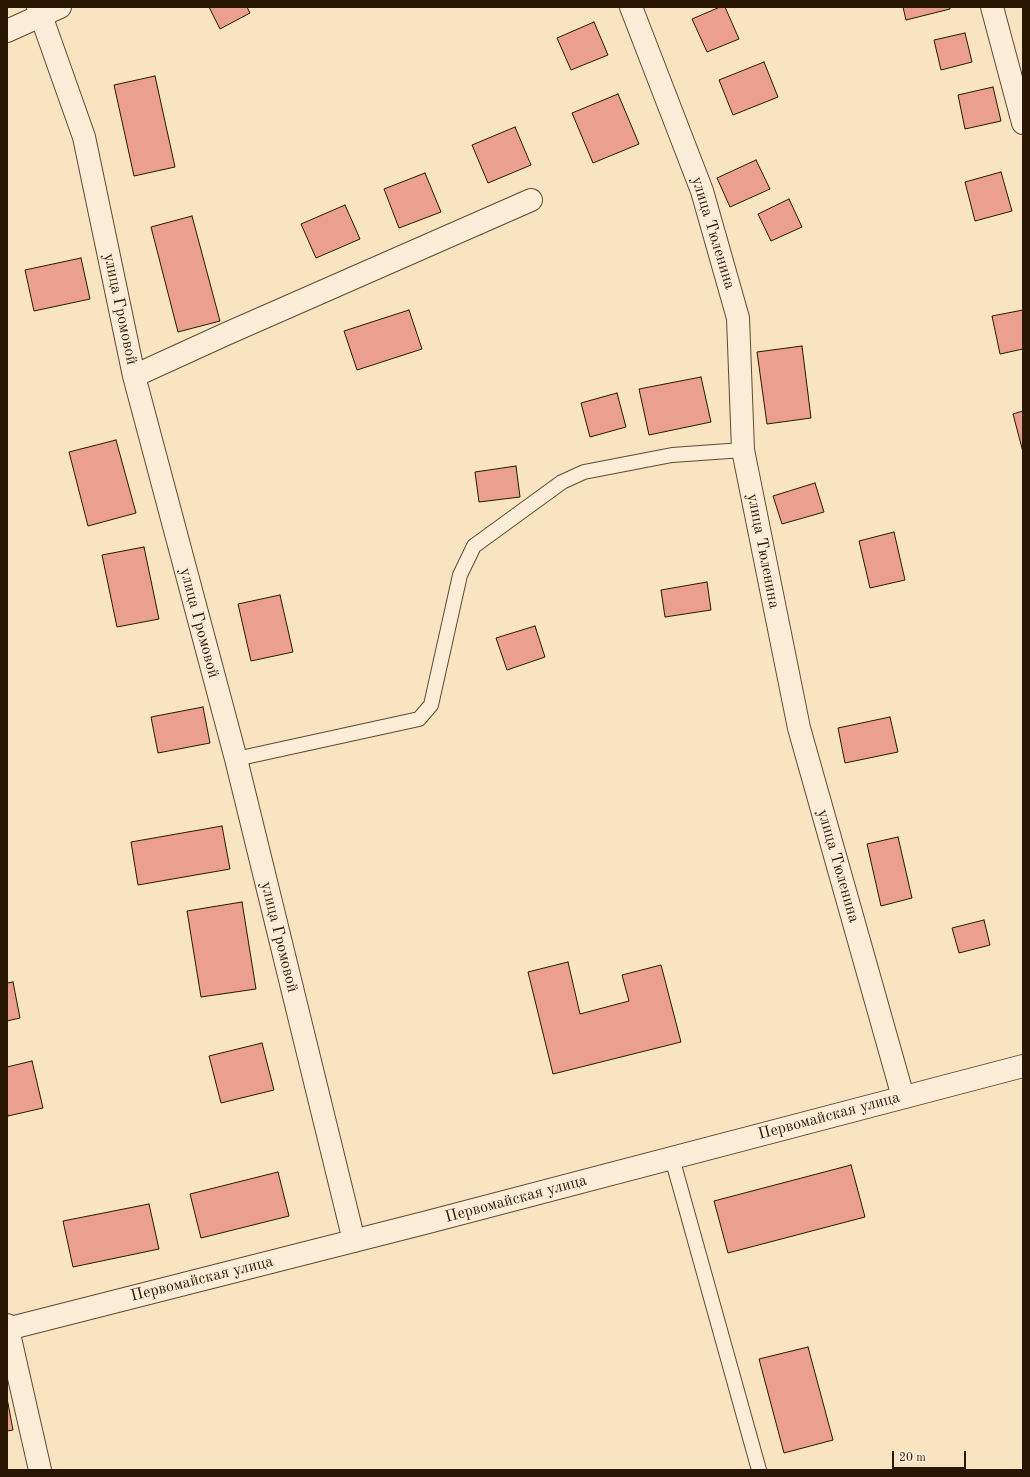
<!DOCTYPE html>
<meta charset="utf-8">
<style>
body{margin:0}
#map{position:relative;width:1030px;height:1477px;overflow:hidden;background:#f9e4c1;font-family:"Old Standard TT",serif}
canvas{display:block}
.frame{position:absolute;inset:0;border:8px solid #291703;pointer-events:none}
.scale{position:absolute;left:892px;top:1451px;width:74px;height:18px;box-sizing:border-box;border:2px solid #291703;border-top:0;padding-left:5px;font-size:12px;line-height:14px;white-space:nowrap;color:#291703;-webkit-text-stroke:3px #fbedd7;paint-order:stroke}
</style>
<div id="map">
<canvas width="1030" height="1477"></canvas>
<div class="frame"></div>
<div class="scale">20 m</div>
</div>
<script>
const g = document.querySelector('canvas').getContext('2d');
g.lineJoin = 'round';
function fill(path, color) {
  g.fillStyle = color;
  g.fill(path, 'evenodd');
}
function shape(rows) {
  const path = new Path2D();
  for (const r of rows) {
    path.moveTo(r[0], r[1]);
    for (let i = 2; i < r.length; i += 2) path.lineTo(r[i], r[i + 1]);
  }
  return path;
}
function trace(path, color, width, dash) {
  g.strokeStyle = color;
  g.lineWidth = width;
  g.lineCap = dash ? 'butt' : 'round';
  g.setLineDash(dash || []);
  g.stroke(path);
}
function drawText(font, color, halo, rows, align = 'center') {
  g.font = font + ' "Old Standard TT",serif';
  g.lineWidth = 3;
  g.setLineDash([]);
  g.textBaseline = 'middle';
  g.strokeStyle = halo;
  g.fillStyle = color;
  for (const [text, x, y, turn = 0] of rows) {
    g.save();
    g.translate(x, y);
    g.rotate((+turn || 0) * Math.PI / 180);
    g.textAlign = isNaN(turn) ? turn : align;
    if (halo) g.strokeText(text, 0, 0);
    g.fillText(text, 0, 0);
    g.restore();
  }
}
const building = shape([
 [209,7,247,7,250,13,220,29,209,7],
 [720,7,725,7,739,39,707,52,692,19,720,7],
 [903,7,950,7,950,9,906,20,903,7],
 [594,22,608,55,571,70,557,38,594,22],
 [965,33,972,62,941,70,934,40,965,33],
 [764,62,778,97,733,115,719,80,764,62],
 [155,76,175,167,134,176,114,85,155,76],
 [993,87,1001,121,965,129,958,95,993,87],
 [618,94,639,144,593,163,572,113,618,94],
 [515,127,531,165,488,183,472,145,515,127],
 [756,160,770,189,730,207,717,178,756,160],
 [1001,172,1012,211,975,221,965,182,1001,172],
 [425,173,441,212,399,228,384,189,425,173],
 [789,199,802,227,771,241,758,214,789,199],
 [345,205,360,239,316,258,301,224,345,205],
 [192,216,220,321,178,332,151,227,192,216],
 [81,258,90,299,34,311,25,270,81,258],
 [409,310,422,349,357,370,344,331,409,310],
 [1023,310,1023,349,1000,354,992,316,1023,310],
 [802,346,811,418,767,424,757,352,802,346],
 [701,377,711,422,649,435,639,389,701,377],
 [617,393,626,427,590,437,581,403,617,393],
 [1023,411,1023,452,1013,414,1023,411],
 [116,440,136,513,88,526,69,452,116,440],
 [516,466,520,497,479,502,475,472,516,466],
 [815,483,824,512,782,524,773,496,815,483],
 [894,532,905,580,870,588,859,541,894,532],
 [144,547,159,619,117,627,102,555,144,547],
 [707,582,711,610,665,617,661,590,707,582],
 [280,595,293,652,251,661,238,604,280,595],
 [535,626,545,657,507,670,496,638,535,626],
 [203,707,210,743,158,753,151,717,203,707],
 [890,717,898,752,845,763,838,728,890,717],
 [222,826,230,869,138,885,131,842,222,826],
 [898,837,912,898,881,906,867,844,898,837],
 [242,902,256,989,201,997,187,911,242,902],
 [984,920,990,945,959,953,952,928,984,920],
 [568,962,580,1014,629,1001,622,975,661,965,681,1042,553,1074,528,972,568,962],
 [13,982,20,1018,7,1021,7,983,13,982],
 [262,1043,274,1090,221,1103,209,1056,262,1043],
 [32,1061,43,1108,8,1116,7,1111,7,1067,32,1061],
 [851,1165,865,1217,728,1253,714,1201,851,1165],
 [278,1172,289,1216,201,1238,190,1194,278,1172],
 [149,1204,159,1249,73,1267,63,1221,149,1204],
 [808,1347,833,1440,784,1453,759,1359,808,1347],
 [7,1398,13,1430,7,1431,7,1398]
]);
fill(building, '#ea9f8f');
trace(building, '#291703', 1);
const lane = shape([
 [236,759,419,719,431,705,460,575,474,546,562,482,584,472,672,455,743,450],
 [672,1158,759,1470]
]);
const street = shape([
 [38,7,84,137,134,376,236,759,354,1241],
 [631,7,702,191,738,318,743,450,799,728,903,1097],
 [992,7,1023,123],
 [7,31,60,7],
 [134,376,226,334,531,200],
 [7,1325,40,1470],
 [7,1329,428,1222,1023,1066]
]);
trace(lane, '#5d4a32', 16);
trace(street, '#5d4a32', 24);
trace(lane, '#fbedd7', 14);
trace(street, '#fbedd7', 22);
drawText('16px', '#291703', '#fbedd7', [
 ["улица Тюленина",713,233,73],
 ["улица Громовой",120,309,78],
 ["улица Тюленина",763,551,79],
 ["улица Громовой",199,623,75],
 ["улица Тюленина",838,866,74],
 ["улица Громовой",279,937,76],
 ["Первомайская улица",829,1116,-15],
 ["Первомайская улица",516,1199,-15],
 ["Первомайская улица",202,1279,-14]
]);
</script>
